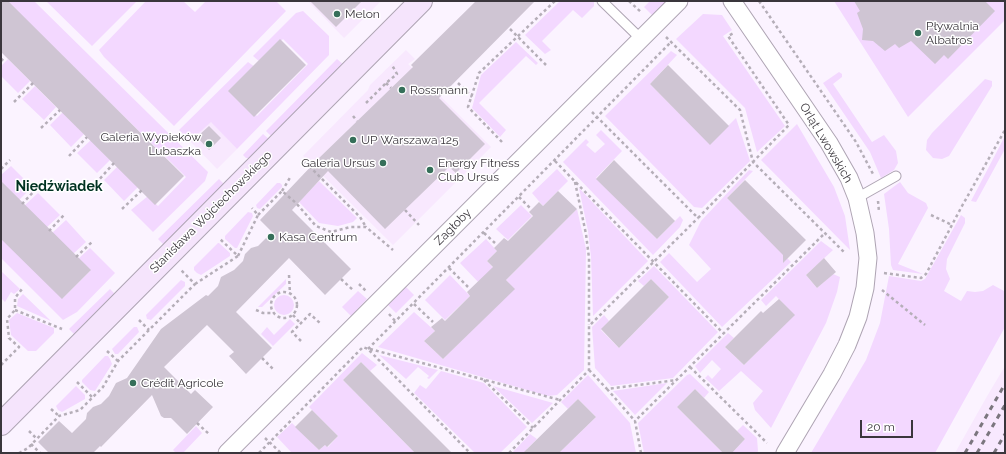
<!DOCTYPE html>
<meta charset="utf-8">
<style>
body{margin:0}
#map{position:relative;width:1006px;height:454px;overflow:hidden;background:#fbf3ff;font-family:Raleway,sans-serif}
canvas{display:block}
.frame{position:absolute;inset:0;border:2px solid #3a363c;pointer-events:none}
.scale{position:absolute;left:860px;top:420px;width:53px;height:18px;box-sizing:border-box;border:2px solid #3a363c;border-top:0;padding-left:5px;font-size:12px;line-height:14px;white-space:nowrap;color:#3a363c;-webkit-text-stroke:3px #fff;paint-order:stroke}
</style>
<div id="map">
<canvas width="1006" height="454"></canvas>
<div class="frame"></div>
<div class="scale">20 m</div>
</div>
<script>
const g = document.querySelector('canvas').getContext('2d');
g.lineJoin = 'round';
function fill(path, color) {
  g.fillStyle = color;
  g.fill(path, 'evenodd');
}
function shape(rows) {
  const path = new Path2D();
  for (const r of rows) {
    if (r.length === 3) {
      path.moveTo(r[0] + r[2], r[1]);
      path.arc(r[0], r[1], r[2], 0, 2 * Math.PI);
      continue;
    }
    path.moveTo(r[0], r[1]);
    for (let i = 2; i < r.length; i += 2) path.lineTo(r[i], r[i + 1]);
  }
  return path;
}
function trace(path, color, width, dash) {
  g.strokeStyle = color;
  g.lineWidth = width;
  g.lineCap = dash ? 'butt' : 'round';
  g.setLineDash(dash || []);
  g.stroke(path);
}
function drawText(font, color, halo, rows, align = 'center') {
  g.font = font + ' Raleway,sans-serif';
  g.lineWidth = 3;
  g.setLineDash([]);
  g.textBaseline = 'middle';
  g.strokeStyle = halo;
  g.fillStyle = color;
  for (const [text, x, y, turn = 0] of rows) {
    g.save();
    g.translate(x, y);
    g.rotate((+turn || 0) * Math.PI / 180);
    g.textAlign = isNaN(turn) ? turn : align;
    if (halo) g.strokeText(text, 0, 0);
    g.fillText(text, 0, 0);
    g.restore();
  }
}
fill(shape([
 [310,1,381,1,344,38,309,2],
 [406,50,415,59,408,64,491,147,393,245,303,156,368,90,370,85],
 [211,121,237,149,217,169,190,141],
 [1005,366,1005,453,955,453,986,398]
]), '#f8e8fe');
fill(shape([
 [6,1,34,1,208,172,205,181,153,232,131,210,148,196,158,206,186,177],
 [46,1,137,1,92,46],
 [146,1,183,1,195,12,206,1,276,1,286,11,174,126,104,57,99,50],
 [560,1,594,1,594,6,582,18,573,10,542,41,551,50,545,54,525,35],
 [650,1,667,1,652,15,644,7],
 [834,1,1005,1,1005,20,908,117],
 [303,11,329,36,329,55,237,149,211,122,190,141,179,130,248,62,255,67,231,91,257,116,308,64,283,39,260,62,253,56,296,13],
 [703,14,722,15,732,30,723,36,785,126,757,152,745,108,676,39],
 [516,42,538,63,536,65,526,56,479,103,506,130,500,137,472,108,481,75],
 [671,51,677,55,650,84,710,144,736,118,750,161,702,208,694,207,605,116],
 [8,59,30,81,18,93,1,76,1,66],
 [337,59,344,65,272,137,266,131],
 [839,72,842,74,842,77,833,84,872,142,884,135,896,151,898,163,894,170,881,178,870,152,823,83],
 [985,79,992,81,992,86,949,156,942,159,933,158,926,150,927,140,932,133],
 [35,86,56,107,44,120,22,99],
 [63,112,84,134,71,147,50,125],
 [797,124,834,187,845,216,850,250,761,160],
 [601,130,622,151,596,178,657,239,680,216,683,220,680,227,653,255,563,162,586,139,589,142,586,145,595,153,605,144,596,135],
 [263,134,270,140,251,158,246,158,243,155],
 [1005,136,1005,149,976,202,971,201],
 [91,140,110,160,97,173,77,153],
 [11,166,32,187,18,201,1,183,1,175],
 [118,166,138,187,124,201,104,180],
 [557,169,568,181,543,206,532,193],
 [749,170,753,171,727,198,791,262,722,327,660,262,669,253,697,282,711,269,689,245,701,221],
 [219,179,225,185,165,246,158,239],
 [319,181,357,218,353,222,338,226,319,223,299,202],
 [900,182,908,193,926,203,928,208,898,264,923,274,893,270,891,265,889,229,884,194],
 [277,183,280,183,282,185,282,187,260,209,257,208,256,205],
 [579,188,648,261,593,316,591,257,588,231],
 [38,193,60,215,46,228,24,206],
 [521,205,532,216,508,240,496,229],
 [577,209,586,249,584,370,557,395,548,396,378,347,414,312,435,331,424,341,443,359,514,289,506,280],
 [248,212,252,213,253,216,237,248,235,248,225,239,225,236],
 [961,215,965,218,965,223,947,259,946,269,950,279,944,291,961,301,967,291,975,292,983,291,993,285,1004,291,1005,290,1005,327,935,453,811,453,866,360,880,323,889,276,921,281,925,279],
 [66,220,86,242,73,254,52,233],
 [1,237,63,298,90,271,78,259,90,248,115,273,77,312,63,320,1,258],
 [486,239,497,251,487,261,496,271,481,285,460,263],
 [821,241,833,250,806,275,817,288,833,274,840,277,837,292,826,323,771,428,755,410,753,403,763,391,741,371,719,391,705,378,708,375,712,379,721,369,712,360,700,373,695,366,728,333,734,338,725,347,744,365,794,315,776,296,766,306,761,300],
 [218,243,219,243,230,253,230,256,201,275,197,273,194,270,194,267],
 [654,266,718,332,673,378,611,386,595,368,592,327,604,315,609,321,601,330,619,348,669,297,651,279,644,286,638,281],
 [1,271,20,289,14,294,11,292,5,302,1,298],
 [450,275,470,296,445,320,425,300],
 [286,279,286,284,262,307,258,307],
 [181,280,185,282,185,286,151,320,147,319,146,315],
 [406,287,414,295,396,313,388,305],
 [110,289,116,295,76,336,69,329],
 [358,291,367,299,351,316,342,307],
 [23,294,51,321,17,306,18,299],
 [284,305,10],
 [17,313,54,328,54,333,36,351,28,351,11,335,9,320],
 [290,319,295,324,273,346,261,334,267,327,274,335],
 [134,327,137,327,139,332,118,354,115,354,112,349],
 [362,353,377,365,370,371,361,362,343,380,415,453,292,453,277,437,292,423,319,450,325,445,328,447,338,436,309,407],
 [379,355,438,370,429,379,427,378,429,376,418,367,406,379],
 [105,356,108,356,110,359,112,364,95,391,90,390,82,382,82,380],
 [441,371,484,383,527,427,500,453,475,453,414,393,420,385,426,389],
 [690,374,709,392,704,398,695,389,677,407,723,453,644,453,638,423,687,375],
 [588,375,630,423,636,453,559,453,596,417,578,399,568,409,561,402],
 [667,383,635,415,613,391],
 [76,386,85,395,85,399,62,412,58,410,56,406],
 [493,386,553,403,532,423],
 [743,425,757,438,758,451,757,453,732,453,745,439,737,431],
 [196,426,202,433,183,453,176,453,173,450],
 [530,434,537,439,527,449,530,453,512,453]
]), '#f3d8ff');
fill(shape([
 [1,1,8,1,184,176,155,205,1,52],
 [310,1,362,1,336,27],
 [476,1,535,1,439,98,485,144,456,173,449,167,385,229,328,171,292,210,351,269,325,295,289,258,236,312,272,348,246,374,229,356,234,352,207,325,164,367,191,394,195,390,213,407,187,434,171,418,164,418,161,416,152,395,101,447,100,446,93,453,49,453,38,442,59,421,72,433,86,419,87,413,93,407,101,404,109,396,116,383,127,378,161,329,206,295,208,296,218,286,221,277,234,270,243,261,245,254,251,248,258,246,272,232,260,220,317,160,413,67,411,65],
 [854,1,985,1,995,11,948,59,944,55,935,64,911,41,899,48,895,44,885,51,873,41,862,40,863,29,857,13,860,11],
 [280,39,306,65,254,117,228,91],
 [668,65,729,126,710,145,650,84],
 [209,126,221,138,209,150,197,137],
 [614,160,675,221,657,239,596,179],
 [745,180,806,240,783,263,783,255,727,198],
 [1,181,91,270,62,299,1,239],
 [558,191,577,209,506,280,515,289,443,359,424,341,435,331,431,327,442,318,445,321,470,296,467,292,493,267,487,261,497,251,494,248,504,238,508,241,533,216,529,212,539,202,543,206],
 [824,258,836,272,817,288,806,275],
 [651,279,669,297,619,348,601,329],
 [779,299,795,315,744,365,725,347,761,311,763,313],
 [361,362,452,453,415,453,343,380],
 [695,389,745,439,732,453,723,453,677,407],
 [578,399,596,417,559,453,523,453],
 [312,410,338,436,327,447,325,445,319,450,295,427]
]), '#cfc5d3');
const lane = shape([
 [602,1,641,39],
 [857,198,896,176]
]);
const street = shape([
 [732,1,829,143,849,178,857,198,865,233,868,258,865,288,858,317,847,345,832,374,785,453],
 [227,453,679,1]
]);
const secondary = shape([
 [1,424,421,1]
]);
trace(lane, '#aea4b3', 11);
trace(street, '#aea4b3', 19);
trace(secondary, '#aea4b3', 24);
trace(shape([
 [629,1,642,13],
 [759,1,856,142,873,174],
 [510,29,546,65],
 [666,37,740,110,753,162,845,253],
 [1,61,5,57],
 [386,83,391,88],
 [458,83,472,97],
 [14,102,33,83],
 [366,103,386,83,397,74,392,65],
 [592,112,698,218,789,125,728,36,734,33],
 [353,116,357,121],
 [41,128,60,110],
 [502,142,468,107,479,73,555,1],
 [69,156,87,137],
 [555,161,724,334],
 [305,162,360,217,366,227],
 [1,169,10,160],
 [575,182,586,234,589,258,589,325],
 [96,183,114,163],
 [282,191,291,176],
 [519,197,530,208],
 [878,201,879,212],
 [22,204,37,188],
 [122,209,142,190],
 [405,210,419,225],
 [258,215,282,191,296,203,316,226,331,232,350,227,366,227,393,250],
 [931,215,952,225],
 [49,231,64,215],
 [484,233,495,243],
 [238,256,258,215,252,208],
 [76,257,92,242],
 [449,268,468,287],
 [884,273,921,278,926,274,962,206,1005,130],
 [289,275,290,294],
 [341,279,353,290],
 [195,284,238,256,220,239],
 [359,284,366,291],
 [882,290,925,325],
 [284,305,13],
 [414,304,433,322],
 [15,310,62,329],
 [256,310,263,313,273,313],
 [389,314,396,322],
 [293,315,301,324],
 [139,320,149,330],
 [301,341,292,332,310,314,320,323],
 [368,349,671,42],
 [370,349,560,400],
 [107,351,118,361],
 [262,358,273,369],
 [1,365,19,347,9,338,7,319,15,310,15,298,22,289],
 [690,367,767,443],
 [589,370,607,389,677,380],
 [484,380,533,428],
 [77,382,93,398],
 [607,389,635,421],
 [51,409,59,416],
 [197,423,209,434],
 [29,431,37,439],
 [265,438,281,453],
 [31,444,40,453],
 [19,453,28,448,59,416,80,410,103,387,118,361,195,284,181,270],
 [259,453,363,347,368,349,470,453],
 [509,453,589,370,589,326,698,218],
 [641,453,635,421,825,233]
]), '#b5aeb8', 2.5, [3, 3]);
trace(lane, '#fff', 9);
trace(street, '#fff', 17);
trace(secondary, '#f5e4fc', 22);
trace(shape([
 [965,453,1005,384],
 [977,453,1005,405],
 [994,453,1005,434]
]), '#7b767e', 3, [5, 5]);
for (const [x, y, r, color] of [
 [337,14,4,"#356f59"],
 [918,33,4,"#356f59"],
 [402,90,4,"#356f59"],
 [353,140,4,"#356f59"],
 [209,144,4,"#356f59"],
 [383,163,4,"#356f59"],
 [430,170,4,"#356f59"],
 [271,237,4,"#356f59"],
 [133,383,4,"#356f59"]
]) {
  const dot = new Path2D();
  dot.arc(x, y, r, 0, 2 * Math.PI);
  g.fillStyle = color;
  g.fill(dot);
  trace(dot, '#fff', 1.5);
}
drawText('12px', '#3a363c', '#fff', [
 ["Melon",345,14],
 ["Pływalnia",926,26],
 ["Albatros",926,40],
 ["Rossmann",410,90],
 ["Galeria Wypieków",201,137,"right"],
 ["Lubaszka",201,151,"right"],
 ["UP Warszawa 125",361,140],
 ["Galeria Ursus",375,163,"right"],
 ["Energy Fitness",438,163],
 ["Club Ursus",438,177],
 ["Kasa Centrum",279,237],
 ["Crédit Agricole",141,383]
], 'left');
drawText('12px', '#3a363c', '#fff', [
 ["Orląt Lwowskich",826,143,59],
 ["Stanisława Wojciechowskiego",211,212,-45],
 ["Zagłoby",453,227,-45]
]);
drawText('bold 14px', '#003222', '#fff', [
 ["Niedźwiadek",59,187]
]);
</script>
